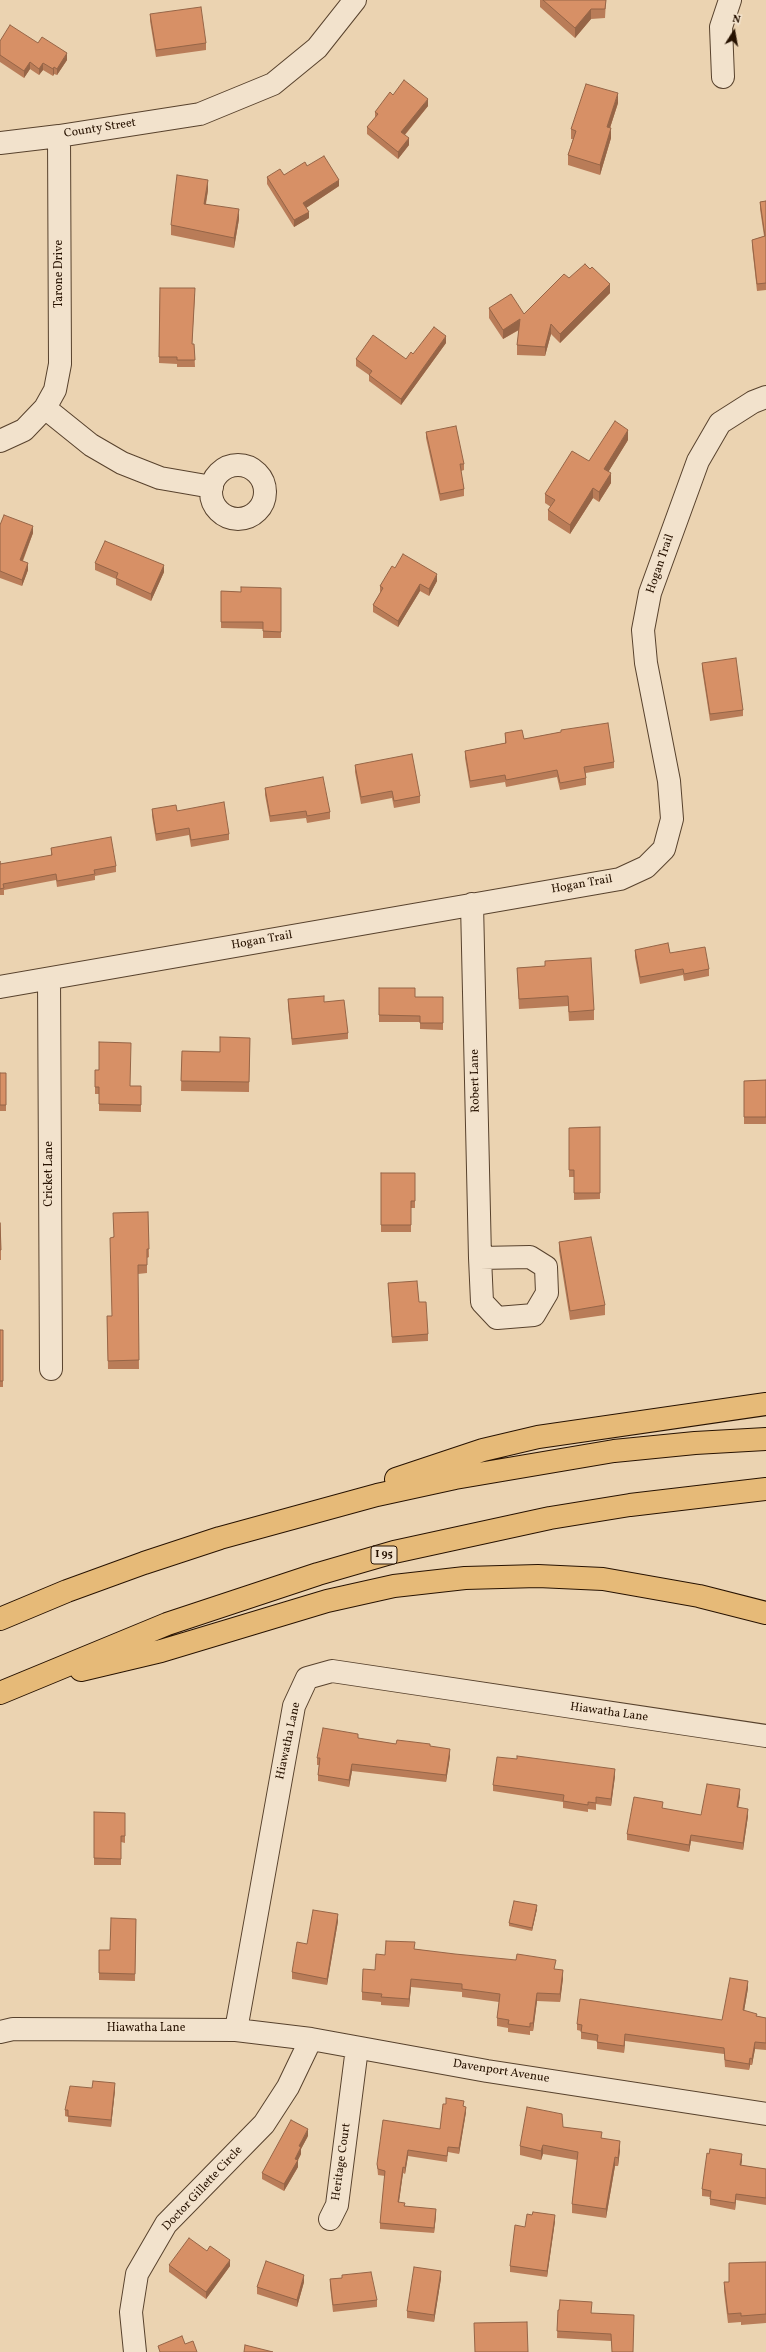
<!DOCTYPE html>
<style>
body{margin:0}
#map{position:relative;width:766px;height:2352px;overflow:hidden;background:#ebd3b1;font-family:Vollkorn,serif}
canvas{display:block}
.north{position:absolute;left:714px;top:12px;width:40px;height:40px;-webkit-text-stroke:3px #f2e2cc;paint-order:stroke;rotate:11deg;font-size:11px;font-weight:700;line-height:16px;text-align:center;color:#271201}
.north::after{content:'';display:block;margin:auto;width:14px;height:18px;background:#271201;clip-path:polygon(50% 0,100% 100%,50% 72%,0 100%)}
</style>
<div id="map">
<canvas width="766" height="2352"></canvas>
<div class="north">N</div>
</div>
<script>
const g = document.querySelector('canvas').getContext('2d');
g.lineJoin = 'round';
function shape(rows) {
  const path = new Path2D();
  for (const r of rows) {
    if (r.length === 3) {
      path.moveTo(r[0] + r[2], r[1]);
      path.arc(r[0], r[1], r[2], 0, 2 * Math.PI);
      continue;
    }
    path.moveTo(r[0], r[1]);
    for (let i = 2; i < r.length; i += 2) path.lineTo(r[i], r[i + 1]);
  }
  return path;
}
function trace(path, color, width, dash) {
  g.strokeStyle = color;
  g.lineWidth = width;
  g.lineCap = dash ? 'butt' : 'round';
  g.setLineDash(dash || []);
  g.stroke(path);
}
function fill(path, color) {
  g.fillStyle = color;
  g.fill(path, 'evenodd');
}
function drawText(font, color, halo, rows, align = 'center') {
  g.font = font + ' Vollkorn,serif';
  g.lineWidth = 3;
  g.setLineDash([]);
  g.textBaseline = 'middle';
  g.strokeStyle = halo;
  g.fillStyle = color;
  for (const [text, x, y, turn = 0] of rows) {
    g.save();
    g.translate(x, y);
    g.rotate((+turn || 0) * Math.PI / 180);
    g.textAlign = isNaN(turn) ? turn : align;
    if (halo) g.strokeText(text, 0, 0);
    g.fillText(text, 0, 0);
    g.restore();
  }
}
const minor = shape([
 [723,77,721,27,730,0],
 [0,143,59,136,200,114,273,84,317,48,355,0],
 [45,408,91,445,122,463,160,478,212,487],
 [0,441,24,430,45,408,55,390,60,364,59,136],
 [238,492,27],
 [472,904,480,1258,482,1302,497,1318,534,1315,547,1293,546,1267,530,1257,480,1258],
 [49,979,51,1369],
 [0,987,620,879,646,867,664,849,672,819,669,781,646,663,643,630,650,593,698,461,720,423,753,402,766,397],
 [236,2030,294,1706,307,1678,332,1671,766,1736],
 [0,2032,13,2029,236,2030,311,2039,487,2071,766,2114],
 [330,2219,337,2205,357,2048],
 [135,2352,131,2312,137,2274,166,2224,264,2124,288,2087,311,2039]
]);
const highway = shape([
 [396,1479,483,1450,538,1437,766,1404],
 [0,1619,67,1591,144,1563,220,1538,377,1495,455,1478,614,1451,695,1443,766,1439],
 [81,1670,161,1651,327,1601,394,1586,465,1578,538,1576,603,1579,699,1596,766,1613],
 [0,1693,167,1624,318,1574,394,1552,550,1518,630,1505,766,1489]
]);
trace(minor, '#58422d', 24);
trace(highway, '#271201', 24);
trace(minor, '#f2e2cc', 22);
trace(highway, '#e6ba78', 22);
fill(shape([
 [540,0,606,0,605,18,591,19,575,38,540,7],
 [150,14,206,43,206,50,156,57,150,21],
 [0,41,38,43,67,60,57,75,54,74,53,76,43,70,39,75,30,69,24,78,0,62],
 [393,95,428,106,405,135,409,145,398,159,367,134,367,127,375,118,375,112],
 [618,103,610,128,611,138,600,175,568,165,568,155,573,139,571,139,571,129],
 [307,166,339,186,306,208,309,218,294,227,267,184,267,177,284,175],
 [208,190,206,204,239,219,234,248,171,235,171,225],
 [766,201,766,290,757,291,752,246,752,240,764,236,760,209,760,202],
 [569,278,610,293,560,343,551,334,545,356,517,355,517,345,519,330,503,339,489,318,489,308,524,314],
 [160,288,195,294,192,344,194,344,195,367,177,367,177,364,159,363],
 [446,343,401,405,369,381,369,375,356,366,356,359,406,359,413,354],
 [426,432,464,464,464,470,461,471,464,489,464,496,440,501,426,438],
 [628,440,608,472,611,483,599,502,593,498,570,534,548,520,548,510,551,507,545,503,545,494,589,461],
 [0,525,33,533,23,561,28,570,22,586,0,578],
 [95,563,164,572,151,601,116,585,116,579,95,570],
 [395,568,437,581,429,596,420,591,398,627,373,612,373,605,380,593,380,586],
 [281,588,281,638,263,638,263,629,221,628,221,591,241,592],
 [702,663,743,710,743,716,710,721,702,669],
 [561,730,614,762,614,768,586,773,586,785,560,790,557,777,506,787,505,782,470,788,465,758,465,751,505,743,505,733,524,739,561,732],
 [355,765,420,796,420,803,394,808,392,798,361,804,355,772],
 [265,788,330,812,330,819,307,823,306,818,270,822,265,795],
 [152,809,177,811,229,834,229,840,191,847,189,835,156,841,152,816],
 [51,848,116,866,116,872,95,876,95,880,57,887,56,880,4,890,4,895,0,895,0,861,0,864,51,856],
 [635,950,709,969,709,976,684,981,683,975,640,984,635,957],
 [545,966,594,1010,594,1020,569,1021,568,1006,519,1009,517,968],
 [379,988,415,997,443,997,443,1030,420,1029,420,1022,379,1022],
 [288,999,324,1002,348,1033,348,1039,292,1045,288,1006],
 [250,1038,249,1092,181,1091,182,1051,220,1052],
 [0,1073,6,1073,6,1111,0,1111],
 [766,1080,766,1124,744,1124,744,1081],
 [131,1086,141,1086,141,1112,99,1111,99,1094,95,1094,95,1087],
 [600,1127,600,1199,574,1200,574,1177,569,1177,569,1128],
 [381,1173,415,1173,415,1208,411,1208,411,1232,381,1232],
 [148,1212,149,1257,147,1258,147,1273,138,1274,139,1369,108,1369,107,1316,112,1316,113,1237],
 [0,1223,1,1250,1,1260,0,1260],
 [559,1242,605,1305,605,1315,570,1320,559,1251],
 [388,1283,419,1302,428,1334,428,1341,392,1343],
 [0,1330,3,1330,3,1387,0,1387],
 [358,1738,396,1744,430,1746,450,1756,446,1782,352,1771,349,1787,318,1781,318,1775,319,1765,317,1765,317,1758],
 [615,1776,611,1806,596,1804,596,1810,588,1809,588,1812,563,1808,563,1802,493,1791,493,1785],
 [740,1796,738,1807,748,1816,743,1850,691,1841,689,1852,627,1840,627,1834,663,1809,701,1815],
 [94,1812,125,1813,125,1843,121,1842,121,1865,94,1865],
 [537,1909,532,1931,509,1926,509,1923],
 [136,1919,135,1981,99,1980,99,1950,110,1950],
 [338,1921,327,1985,292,1979,292,1972,307,1944],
 [415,1949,555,1969,563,1978,560,2002,537,2001,533,2031,530,2031,530,2035,508,2032,508,2028,497,2026,497,2018,499,2002,462,1997,462,1992,411,1987,409,2007,381,2005,381,2002,362,2000,362,1992,375,1970,385,1955],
 [748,1988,744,2011,757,2016,766,2018,766,2050,755,2049,752,2065,750,2065,749,2070,725,2067,724,2054,625,2041,624,2053,597,2049,597,2041,581,2039,581,2031,577,2030,577,2024,722,2020],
 [92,2088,115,2090,111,2127,68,2122,68,2117,65,2116,65,2110],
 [446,2104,464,2106,466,2112,459,2154,448,2152,447,2162,408,2156,405,2174,403,2173,399,2202,405,2206,436,2215,434,2233,380,2229,380,2223,385,2176,378,2175,377,2164,440,2129],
 [563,2127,602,2138,620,2150,618,2166,615,2166,606,2218,572,2213,572,2204,577,2160,543,2154,541,2160,520,2155,520,2146],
 [308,2136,301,2149,301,2154,298,2160,298,2167,284,2191,262,2179,262,2173],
 [709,2154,742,2161,741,2165,766,2169,766,2205,736,2200,735,2210,710,2205,710,2197,702,2196,702,2189],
 [555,2221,547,2277,510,2272,510,2266,525,2227],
 [207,2251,230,2266,206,2299,169,2272,169,2265],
 [766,2262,766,2323,741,2325,741,2322,728,2323,724,2291,724,2282,729,2282],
 [342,2278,377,2300,377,2307,333,2312,330,2286,330,2279],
 [441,2278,434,2322,407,2318,407,2311],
 [304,2282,297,2307,257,2294,257,2287],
 [558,2310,591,2313,634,2315,611,2341,557,2338]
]), '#b97c58');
fill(shape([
 [591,9,591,19,575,38,575,28],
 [67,53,67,60,57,75,57,69],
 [30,62,30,69,24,78,24,71],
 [43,63,43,70,39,75,39,69],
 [54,67,54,74,53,76,53,69],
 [618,93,618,103,607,137,607,127],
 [428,99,428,106,401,139,401,132],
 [611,128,611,138,600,175,600,165],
 [409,138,409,145,398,159,398,152],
 [208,180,208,190,204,213,204,204],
 [339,180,339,186,303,210,303,203],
 [239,209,239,219,234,248,234,238],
 [309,212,309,218,294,227,294,220],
 [610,284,610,293,560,343,560,334],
 [520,319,520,329,503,339,503,330],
 [551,324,551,334,545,356,545,347],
 [446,336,446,343,401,405,401,399],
 [628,430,628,440,604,479,604,469],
 [611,473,611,483,599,502,599,492],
 [593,488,593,498,570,534,570,525],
 [33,526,33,533,20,567,20,560],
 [28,563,28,570,22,586,22,580],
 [164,565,164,572,151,601,151,594],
 [437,574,437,581,429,596,429,589],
 [420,584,420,591,398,627,398,621],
 [450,1749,450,1756,446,1782,446,1775],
 [352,1764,352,1771,349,1787,349,1780],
 [615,1769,615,1776,611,1806,611,1799],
 [740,1789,740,1796,737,1814,737,1807],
 [748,1809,748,1816,743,1850,743,1843],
 [691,1835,691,1841,689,1852,689,1845],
 [537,1905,537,1909,532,1931,532,1928],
 [338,1914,338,1921,327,1985,327,1979],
 [563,1970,563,1978,560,2002,560,1994],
 [411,1979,411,1987,409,2007,409,1999],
 [748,1981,748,1988,743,2017,743,2010],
 [537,1993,537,2001,533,2031,533,2023],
 [625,2034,625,2041,624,2053,624,2046],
 [755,2042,755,2049,752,2065,752,2059],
 [750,2058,750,2065,749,2070,749,2064],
 [115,2083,115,2090,111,2127,111,2120],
 [466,2107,466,2112,459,2154,459,2148],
 [308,2129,308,2136,301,2149,301,2154,298,2160,298,2167,284,2191,284,2184,295,2159,299,2146],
 [620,2141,620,2150,618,2166,618,2158],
 [543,2145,543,2154,541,2160,541,2151],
 [408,2150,408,2156,405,2174,405,2168],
 [742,2154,742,2161,740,2172,740,2165],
 [615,2157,615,2166,606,2218,606,2209],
 [403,2167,403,2173,398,2208,398,2202],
 [736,2194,736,2200,735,2210,735,2203],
 [436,2209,436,2215,434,2233,434,2228],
 [555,2215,555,2221,547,2277,547,2271],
 [230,2260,230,2266,206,2299,206,2292],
 [441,2271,441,2278,434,2322,434,2315],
 [304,2275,304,2282,297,2307,297,2300]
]), '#966547');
const building = shape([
 [543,0,606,0,605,9,591,9,575,28,543,0],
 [201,7,206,43,156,50,150,14,201,7],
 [10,25,38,43,42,37,67,53,57,69,54,67,53,69,43,63,39,69,30,62,24,71,0,55,0,41,10,25],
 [404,80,428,99,401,132,409,138,398,152,367,127,378,114,375,112,390,92,393,95,404,80],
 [586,84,618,93,607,127,611,128,600,165,568,155,576,131,571,129,586,84],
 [324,156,339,180,303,203,309,212,294,220,267,177,280,169,284,175,305,162,307,166,324,156],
 [177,175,208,180,204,204,239,209,234,238,171,225,177,175],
 [766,201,766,283,757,284,752,240,765,236,760,202,766,201],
 [585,264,590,269,592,267,610,284,560,334,551,324,545,347,517,345,520,319,503,330,489,308,511,294,524,314,564,274,569,278,585,264],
 [160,288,195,288,192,344,194,344,195,360,177,360,177,357,159,357,160,288],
 [434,327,446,336,401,399,369,375,372,371,356,359,373,335,406,359,411,352,413,354,434,327],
 [615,421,628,430,604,469,611,473,599,492,593,488,570,525,548,510,555,500,545,494,572,451,589,461,615,421],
 [456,426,464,464,460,464,464,489,440,494,426,432,456,426],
 [4,515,33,526,20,560,28,563,22,580,0,571,0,525,4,515],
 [105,541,164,565,151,594,116,578,118,573,95,563,105,541],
 [403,554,437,574,429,589,420,584,398,621,373,605,383,588,380,586,392,566,395,568,403,554],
 [241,587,281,588,281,632,263,631,263,622,221,622,221,591,241,592,241,587],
 [736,658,743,710,710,714,702,663,736,658],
 [608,723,614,762,584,767,586,778,560,783,557,770,506,780,505,775,470,781,465,751,506,743,505,733,522,730,524,739,561,732,561,730,608,723],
 [412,754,420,796,394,801,392,791,361,797,355,765,412,754],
 [323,777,330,812,307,816,306,811,270,816,265,788,323,777],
 [224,802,229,834,191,840,189,828,156,834,152,809,176,805,177,811,224,802],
 [111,837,116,866,94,870,95,874,57,881,56,874,3,884,4,888,0,889,0,861,0,864,52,855,51,848,111,837],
 [668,943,670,953,705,947,709,969,684,974,683,969,640,977,635,950,668,943],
 [591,958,594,1010,569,1012,568,996,519,999,517,968,545,966,545,961,591,958],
 [379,988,415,988,415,997,443,997,443,1023,420,1023,420,1016,379,1015,379,988],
 [324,996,324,1002,344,1000,348,1033,292,1039,288,999,324,996],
 [220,1037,250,1038,249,1082,181,1081,182,1051,220,1052,220,1037],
 [99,1042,131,1043,130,1086,141,1086,141,1105,99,1104,99,1087,95,1087,95,1070,99,1070,99,1042],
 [0,1073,6,1073,6,1105,0,1105,0,1073],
 [766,1080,766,1117,744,1117,744,1081,766,1080],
 [600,1127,600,1193,574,1193,574,1170,569,1170,569,1128,600,1127],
 [381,1173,415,1173,415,1201,411,1201,411,1225,381,1225,381,1173],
 [148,1212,149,1249,147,1249,147,1265,138,1265,139,1360,108,1361,107,1316,112,1316,110,1238,114,1237,113,1213,148,1212],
 [0,1223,1,1250,0,1250,0,1223],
 [591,1237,605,1305,570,1311,559,1242,591,1237],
 [417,1281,419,1302,426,1302,428,1334,392,1337,388,1283,417,1281],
 [0,1330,3,1330,3,1381,0,1381,0,1330],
 [323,1728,358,1734,358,1738,396,1744,397,1740,430,1744,430,1746,450,1749,446,1775,352,1764,349,1780,318,1775,320,1758,317,1758,323,1728],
 [517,1756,615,1769,611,1799,596,1797,596,1803,588,1802,588,1805,563,1801,564,1795,493,1785,497,1757,517,1759,517,1756],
 [707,1784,740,1789,737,1807,748,1809,743,1843,691,1835,689,1845,627,1834,634,1797,663,1802,662,1808,701,1815,707,1784],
 [94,1812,125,1813,125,1836,121,1836,121,1859,94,1858,94,1812],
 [514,1901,537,1905,532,1928,509,1923,514,1901],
 [313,1910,338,1914,327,1979,292,1972,297,1942,307,1944,313,1910],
 [111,1918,136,1919,135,1974,99,1973,99,1950,110,1950,111,1918],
 [386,1941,415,1942,414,1949,455,1954,516,1960,517,1954,556,1960,554,1969,563,1970,560,1994,537,1993,533,2023,530,2023,530,2027,508,2024,509,2020,497,2018,500,1994,462,1989,462,1984,411,1979,409,1999,381,1997,382,1994,362,1992,363,1969,375,1970,376,1954,385,1955,386,1941],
 [730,1978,748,1981,743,2010,757,2014,756,2016,766,2018,766,2043,755,2042,752,2059,750,2058,749,2064,725,2060,724,2048,625,2034,624,2046,597,2042,598,2035,581,2032,582,2025,577,2024,580,1999,722,2020,730,1978],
 [93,2081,115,2083,111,2120,68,2116,68,2110,65,2110,70,2086,92,2088,93,2081],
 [446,2098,464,2101,463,2106,466,2107,459,2148,448,2147,447,2156,408,2150,405,2168,403,2167,398,2202,405,2203,404,2206,436,2209,434,2228,380,2223,385,2171,378,2169,377,2164,383,2120,440,2129,443,2104,446,2104,446,2098],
 [527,2107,562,2114,563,2127,602,2132,601,2138,620,2141,618,2158,615,2157,606,2209,572,2204,578,2152,543,2145,541,2151,520,2146,527,2107],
 [291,2120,308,2129,299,2146,301,2147,295,2159,298,2160,284,2184,262,2173,291,2120],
 [710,2149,742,2154,740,2165,766,2169,766,2198,736,2194,735,2203,710,2199,711,2191,702,2189,707,2153,709,2154,710,2149],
 [533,2212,555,2215,547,2271,510,2266,515,2225,525,2227,527,2214,532,2215,533,2212],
 [189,2238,207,2251,210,2246,230,2260,206,2292,169,2265,189,2238],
 [266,2261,304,2275,297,2300,257,2287,266,2261],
 [766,2262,766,2314,741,2316,741,2313,728,2314,724,2282,729,2282,729,2263,766,2262],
 [414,2267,441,2271,434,2315,407,2311,414,2267],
 [371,2272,377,2300,333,2305,330,2279,342,2278,342,2275,371,2272],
 [560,2300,592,2302,591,2313,634,2315,633,2352,612,2352,611,2334,557,2331,558,2310,559,2310,560,2300],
 [527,2322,528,2352,475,2352,474,2323,527,2322],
 [182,2336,185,2344,193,2341,197,2352,160,2352,158,2346,182,2336],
 [245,2345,273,2352,244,2352,245,2345]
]);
fill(building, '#d79066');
trace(building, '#966547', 1);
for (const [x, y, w] of [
 [384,1555,26]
]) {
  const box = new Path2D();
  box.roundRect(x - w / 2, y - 9, w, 18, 3);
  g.fillStyle = '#f2e2cc';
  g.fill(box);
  trace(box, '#271201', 1);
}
drawText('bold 11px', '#271201', null, [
 ["I 95",384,1555]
]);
drawText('12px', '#271201', '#f2e2cc', [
 ["County Street",100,129,-9],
 ["Tarone Drive",60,274,-90],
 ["Hogan Trail",661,564,-71],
 ["Hogan Trail",582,885,-10],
 ["Hogan Trail",262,941,-10],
 ["Robert Lane",476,1081,-91],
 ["Cricket Lane",50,1174,-90],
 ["Hiawatha Lane",609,1713,8],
 ["Hiawatha Lane",289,1741,-78],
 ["Hiawatha Lane",146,2029],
 ["Davenport Avenue",501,2072,9],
 ["Heritage Court",342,2162,-82],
 ["Doctor Gillette Circle",203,2189,-47]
]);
</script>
